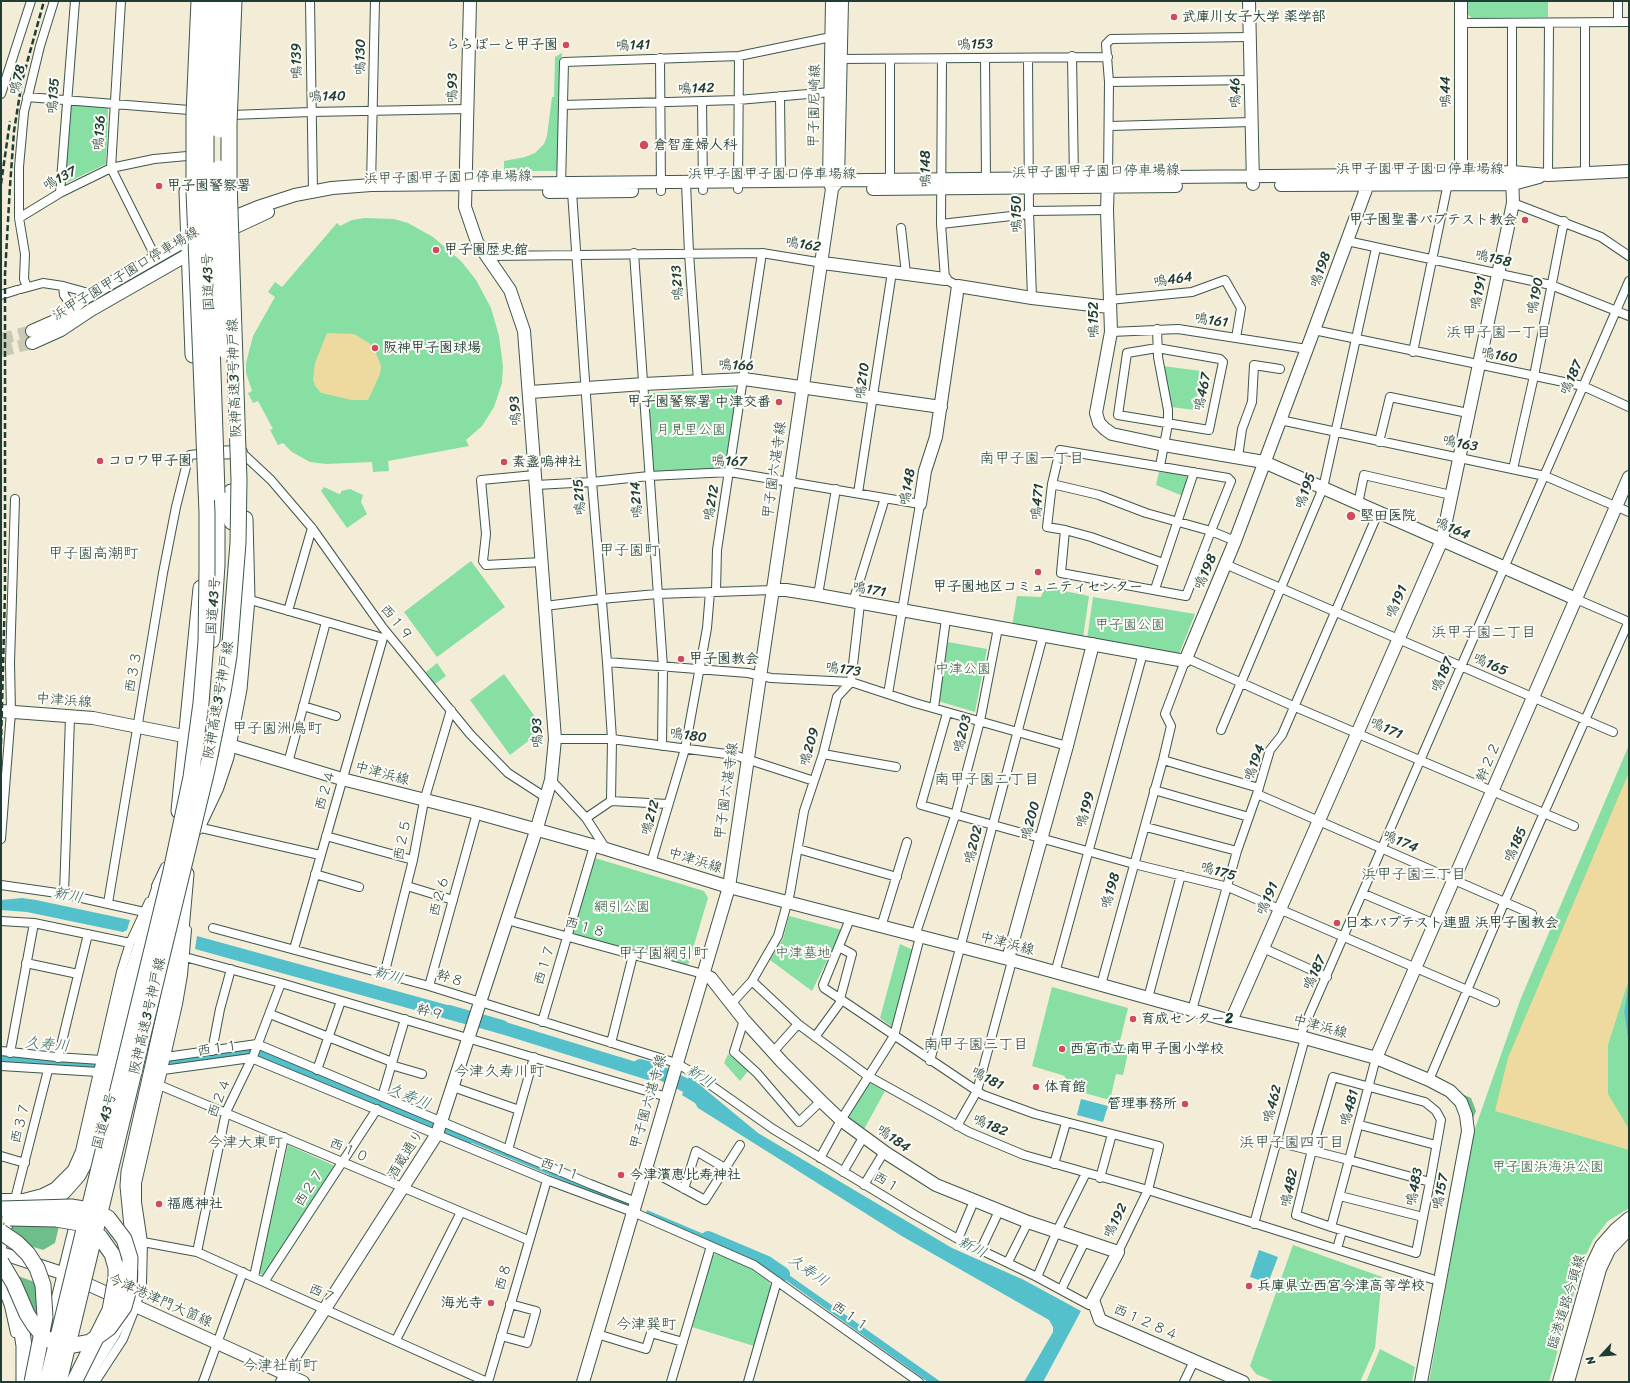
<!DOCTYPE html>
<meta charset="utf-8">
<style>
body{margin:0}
#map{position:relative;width:1630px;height:1383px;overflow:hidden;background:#f3ecd6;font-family:Sriracha,sans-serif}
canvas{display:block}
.frame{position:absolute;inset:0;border:2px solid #1f3d34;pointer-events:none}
.north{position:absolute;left:1582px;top:1335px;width:40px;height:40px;-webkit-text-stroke:3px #fdfcf7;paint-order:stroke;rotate:244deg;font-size:11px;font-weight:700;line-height:16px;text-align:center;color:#1f3d34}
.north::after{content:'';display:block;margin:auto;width:14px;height:18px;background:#1f3d34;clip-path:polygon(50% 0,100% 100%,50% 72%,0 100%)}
</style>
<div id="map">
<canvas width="1630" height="1383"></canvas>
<div class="frame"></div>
<div class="north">N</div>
</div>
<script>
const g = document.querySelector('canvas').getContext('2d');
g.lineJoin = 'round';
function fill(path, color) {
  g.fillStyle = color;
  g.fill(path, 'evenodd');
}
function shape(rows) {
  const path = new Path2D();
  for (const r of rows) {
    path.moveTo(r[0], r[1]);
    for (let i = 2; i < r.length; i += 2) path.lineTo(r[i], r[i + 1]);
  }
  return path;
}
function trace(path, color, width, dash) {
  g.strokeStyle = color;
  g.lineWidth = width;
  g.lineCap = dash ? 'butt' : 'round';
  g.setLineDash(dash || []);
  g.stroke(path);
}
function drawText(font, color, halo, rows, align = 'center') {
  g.font = font + ' Sriracha,"Klee One",sans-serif';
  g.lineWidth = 4;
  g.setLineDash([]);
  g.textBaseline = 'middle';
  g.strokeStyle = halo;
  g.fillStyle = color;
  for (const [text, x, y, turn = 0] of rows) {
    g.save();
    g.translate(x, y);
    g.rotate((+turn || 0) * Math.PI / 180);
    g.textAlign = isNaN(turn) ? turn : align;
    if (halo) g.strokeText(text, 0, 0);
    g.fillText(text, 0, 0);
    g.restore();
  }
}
fill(shape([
 [1467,1,1548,1,1548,17,1472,18,1467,14],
 [562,53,557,171,504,171,504,161,525,157,535,153,544,144,547,136,552,97,554,97,555,57],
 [70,105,108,107,106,164,64,184],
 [365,218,394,219,408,223,433,237,461,261,476,280,491,308,499,336,503,366,502,383,494,407,482,426,466,440,469,446,388,461,389,471,373,472,372,462,326,464,310,462,292,452,283,443,278,445,270,430,273,429,258,401,253,403,248,393,252,391,246,373,246,363,253,336,275,297,268,292,275,282,282,287,337,223,340,226,352,220],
 [1163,366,1201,371,1195,410,1171,407],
 [733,388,737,391,727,464,723,468,656,472,652,470,647,395,652,393],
 [1159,472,1184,474,1187,477,1183,496,1156,485],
 [324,487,339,494,341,493,341,491,350,489,363,495,361,502,367,514,347,528,321,491],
 [471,561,505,607,437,657,404,612],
 [1045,587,1089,596,1083,638,1012,626,1017,596,1041,597],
 [1093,597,1195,614,1179,654,1087,639],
 [948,642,987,649,975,712,938,701],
 [437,663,446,676,435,684,426,672],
 [504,674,544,729,510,755,470,700],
 [1629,745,1629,980,1624,1012,1629,1046,1629,1208,1608,1221,1593,1240,1583,1261,1549,1382,1429,1382,1473,1134,1521,998],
 [595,858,704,891,708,898,688,965,573,934,573,931],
 [789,916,842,930,812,991,770,960,783,939],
 [900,944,913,950,892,1027,880,1018],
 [1052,987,1128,1008,1119,1045,1129,1049,1123,1075,1116,1074,1110,1100,1077,1091,1078,1087,1064,1083,1065,1076,1032,1066],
 [728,1054,748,1071,740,1081,724,1063],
 [871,1083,885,1091,863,1131,849,1118,849,1113,867,1085],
 [288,1145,335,1166,265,1276,259,1273],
 [1293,1245,1382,1277,1375,1348,1360,1382,1275,1382,1256,1374,1250,1366],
 [717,1254,748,1267,769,1282,771,1286,754,1346,692,1327,713,1255],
 [1380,1349,1415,1367,1412,1382,1366,1382]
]), '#87dfa3');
fill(shape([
 [1462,1094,1471,1098,1476,1111,1472,1121],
 [13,1223,59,1226,55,1243,43,1250,27,1245,10,1232],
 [15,1275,35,1282,39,1312,33,1314]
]), '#6dbe89');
fill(shape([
 [327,333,354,334,369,343,375,350,381,366,380,374,368,400,352,400,321,393,315,386,313,379,315,363],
 [1629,772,1629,979,1608,1045,1608,1094,1629,1129,1629,1150,1495,1111,1508,1058]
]), '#eeda9e');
fill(shape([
 [22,898,36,900,130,920,127,930,123,932,27,912,1,910,1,900],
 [197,936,469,1011,465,1024,195,949],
 [1629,980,1629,1046,1624,1012],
 [486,1016,659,1069,654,1082,482,1028],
 [689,1076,758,1133,952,1248,1024,1280,1081,1311,1043,1382,1024,1382,1053,1332,1053,1327,1049,1320,900,1235,698,1108,695,1103,682,1095],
 [1081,1099,1108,1106,1103,1122,1077,1115],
 [449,1129,628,1202,627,1207,448,1133],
 [647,1210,725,1243,724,1246,646,1214],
 [1259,1250,1278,1257,1268,1283,1250,1277],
 [769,1261,941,1382,928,1382,766,1266]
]), '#53c0cb');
trace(shape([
 [449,1012,502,1027],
 [1,1057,90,1066],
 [172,1062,250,1050,466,1138],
 [640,1066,655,1070,687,1086,701,1097],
 [708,1238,767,1263,783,1274]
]), '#53c0cb', 14);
trace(shape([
 [1,339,32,331],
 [1,351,32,343]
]), '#c9c9b6', 12, [12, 6]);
const street = shape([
 [121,1,111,168,155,256],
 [310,1,313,192],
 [1618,22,1618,1],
 [1461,23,1629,22],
 [1512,23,1512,172],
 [1585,23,1585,172],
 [1072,56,1074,179],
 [660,58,661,191],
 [985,58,986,179],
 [1028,58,1029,211,1032,298],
 [841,59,1108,57],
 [890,59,890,184],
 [942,59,941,224,945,279,958,286],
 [1109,82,1251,80],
 [1,94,31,1],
 [780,96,781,181],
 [27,97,189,110],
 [702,101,703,190],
 [563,105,738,100,831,92],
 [232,115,310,112,467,109],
 [1110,126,1252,122],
 [1548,175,1549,23],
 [1108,178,1109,82,1106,44,1111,39,1250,37],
 [686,183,689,253,698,381],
 [371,185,375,1],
 [561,187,564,62,739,56,831,37],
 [738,189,739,56],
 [572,192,592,482,607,662,612,739,611,801],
 [60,193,75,1],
 [1513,203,1601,237,1629,256],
 [1029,211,1107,210],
 [19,218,60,193,111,168,154,159,187,156],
 [941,224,1029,214],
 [901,228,906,274],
 [1347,241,1551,285,1629,316],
 [634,253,663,667,662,746],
 [488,256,762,253,823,263],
 [63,286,64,295,76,312],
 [27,287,24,279,25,254,19,218,19,167,24,112,40,46,54,1],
 [21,289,43,283,63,286,92,294],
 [1,295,17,290],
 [1109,300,1192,292,1225,280,1241,308,1236,338],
 [1157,329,1158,357,1168,410,1168,424,1160,466],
 [1314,330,1583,386,1629,407],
 [1111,332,1178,329,1307,349],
 [1157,348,1220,359,1223,362,1209,430,1118,415,1127,353,1157,348],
 [1413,352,1448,183],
 [1280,420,1545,476,1629,512],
 [1379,442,1390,397,1468,413],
 [241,452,271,480,312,528,383,628,470,734,508,773,545,797],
 [1238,457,1242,429,1252,402,1254,365,1280,369],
 [1513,469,1534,376,1564,221],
 [535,475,481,480,486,534,483,561,486,565,542,562],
 [1052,484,1099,495,1146,513,1211,531,1186,596,1061,573,1065,530,1047,527,1052,484,1060,450,1228,478,1231,481,1211,531,1235,541],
 [536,485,592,482,649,476,730,472,920,504,888,694],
 [858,493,892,272],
 [1358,504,1364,475,1451,495],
 [1065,530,1091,537,1163,563],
 [1225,564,1613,732],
 [1155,589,1194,472],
 [716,591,717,550,762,253],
 [818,595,836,489],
 [247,599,383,638],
 [1576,599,1629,622],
 [853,602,885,498],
 [545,606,601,599,657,594,773,590],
 [288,611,312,528],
 [1186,658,1293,706,1574,826],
 [607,662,748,673,771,678,851,682,915,703,1067,746],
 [303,706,336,716],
 [934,708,946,619],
 [947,713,921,805,1134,864,1228,887,1495,1002],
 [1221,730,1323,488,1376,248],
 [555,739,612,739,734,755,814,781],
 [823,754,896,767],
 [1163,760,1259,788],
 [288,763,326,622],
 [551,780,586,818,606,849],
 [1154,790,1249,817],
 [1257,794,1532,914],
 [586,818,611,801,668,804],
 [197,827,320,855],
 [1146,827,1237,851],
 [326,836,413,860],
 [1,839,11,712,10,663,15,499],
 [798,849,897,877],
 [651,863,685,749,707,628,710,592],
 [315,874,359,887],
 [1,885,64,894,144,912],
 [156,886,165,867],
 [407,886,453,900],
 [64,894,70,717],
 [1364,894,1435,924],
 [108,903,163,573,176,507,188,459,190,455,199,454],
 [850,919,823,985,824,988,983,1095,1035,1114,1159,1146,1148,1190,1118,1252],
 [507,920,703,974],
 [1,921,34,923,130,943],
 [881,927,907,842],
 [213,928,429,986,676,1063,695,1074,773,1129,915,1215,958,1239,1037,1277,1089,1305,1094,1305],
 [915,936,955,816,980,721,998,628],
 [839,947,852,954,840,999],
 [1263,948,1327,977],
 [294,949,383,638],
 [185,957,281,983,667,1097],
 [26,963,78,974],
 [1055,973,1143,653],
 [384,975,413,860,424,801,451,710],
 [752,981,798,1024,868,1076,969,1132,1024,1155,1148,1190,1432,1279],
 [1101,985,1163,760,1171,726,1165,714,1185,661],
 [429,986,477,813],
 [1148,998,1181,875],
 [731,1004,752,981,778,936,790,893,804,811,823,754,837,697,851,682,860,604],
 [1192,1010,1237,851,1257,794,1270,750,1282,735,1378,513],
 [270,1014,392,1062],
 [744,1020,734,1052,757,1073,799,1122,821,1101],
 [542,1022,594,846],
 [1300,1036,1629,281],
 [815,1037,842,1000],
 [611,1043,633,955],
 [1,1051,56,1057,101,1060],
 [212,1051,220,1009,231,969],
 [773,1052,798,1024],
 [10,1053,34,923],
 [166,1057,257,1044,590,1184,636,1202],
 [58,1058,88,934],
 [930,1061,1043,636],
 [391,1065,422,1074],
 [1,1066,98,1072],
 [163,1070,251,1058,547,1180,633,1212,754,1265,919,1382],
 [317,1070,341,1001],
 [1429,1080,1505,901,1629,621],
 [159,1085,528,1240],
 [453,1087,519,1110],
 [382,1097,405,1019],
 [1360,1125,1436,1145],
 [957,1126,977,1091,1012,961],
 [1277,1142,1349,1160,1376,1058],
 [508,1150,534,1057],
 [1,1156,25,1163],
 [820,1158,841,1120,894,1036,920,937],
 [1054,1164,1066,1123],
 [646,1168,705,1200,740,1145],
 [843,1172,864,1136],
 [1100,1178,1112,1134],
 [864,1185,884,1152],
 [684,1189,696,1151,725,1168],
 [1340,1196,1423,1217],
 [1,1198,23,1198,42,1193,54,1187,72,1169,80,1151,121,972,130,943,149,902],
 [14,1203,48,1070],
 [1254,1224,1305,1038],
 [1331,1227,1416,1253,1430,1182,1441,1120,1436,1111,1425,1102,1333,1077,1312,1150,1296,1215,1331,1227,1349,1160,1430,1182],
 [958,1239,974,1201],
 [143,1242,197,1252,487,1382],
 [981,1249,999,1211],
 [1337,1249,1342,1231],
 [1,1251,11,1215],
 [197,1252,226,1112,254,1054,281,983],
 [1008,1262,1028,1222],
 [254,1277,284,1137],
 [1037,1277,1057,1231,1086,1173],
 [264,1282,377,1109],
 [1,1284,9,1306,15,1333],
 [1061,1290,1085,1241],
 [597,1334,646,1349,651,1333,683,1342],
 [501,1336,527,1343,536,1311,510,1304],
 [396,1340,461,1212],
 [95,1382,123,1339,136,1306,142,1283,143,1242,137,1202,137,1183,178,1004,183,975,187,930],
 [203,1382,243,1272],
 [488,1382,547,1180],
 [671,1382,711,1246],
 [748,1382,777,1281],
 [1184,1382,1194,1361]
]);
const secondary = shape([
 [1249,1,1253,184],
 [1461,1,1461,182],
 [1108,179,1107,210,1111,332,1096,413,1099,423,1105,429,1112,434,1164,445,1264,462,1576,599],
 [1281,185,1513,184,1539,177],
 [834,186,838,181,842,1],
 [873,189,1176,186],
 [549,192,632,191],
 [224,221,258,207,295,195,332,188,371,185,1472,174,1512,172,1548,175,1629,171],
 [223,233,268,212],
 [823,263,945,279],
 [32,331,64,317,83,299,195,235],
 [32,343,61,330,91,310,196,250],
 [530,392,644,384,744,379,941,407],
 [208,453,241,452],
 [920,504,925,471,936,437,958,286,1032,298,1109,307],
 [773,590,786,590,818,595,1185,661,1235,541,1314,330,1368,184,1367,176],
 [1,711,93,718,229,745,342,779,477,813,606,849,729,887,1008,959,1231,1021,1305,1038,1376,1058,1429,1080,1450,1091,1461,1102,1466,1115,1468,1131,1421,1382],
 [1008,959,1067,746,1093,644],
 [703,974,711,978,744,1020,782,1062,821,1101,841,1120,886,1153,936,1185,1028,1222,1118,1252,1093,1300,1100,1320,1243,1382],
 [1231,1021,1442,540,1513,203,1512,175],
 [1376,1058,1629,477],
 [1,1253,65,1274,303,1382],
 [282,1382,294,1357,437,1134,536,831,551,780,555,739,524,331,510,290,477,242,465,207,470,1],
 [583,1382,729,887,832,189,829,181,832,1],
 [1559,1382,1592,1265,1601,1246,1616,1229,1629,1218],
 [1568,1382,1600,1269,1609,1250,1629,1229]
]);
const highway = shape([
 [187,191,193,355],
 [231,492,232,522],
 [212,640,217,565,217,493],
 [179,811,201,588],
 [197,827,216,787,226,757,239,689,247,599,245,519],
 [28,1206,44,1201,63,1192,78,1175,85,1162,127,990,161,884],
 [133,1266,134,1247,128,1186,129,1172,167,1003,181,930,186,874],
 [14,1296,20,1318,24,1346,24,1382],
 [39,1381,81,1210],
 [82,1382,112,1334,120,1318]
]);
trace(street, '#3f574c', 10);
trace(secondary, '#3f574c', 14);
trace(highway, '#3f574c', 17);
trace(street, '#fff', 8);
trace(secondary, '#fff', 12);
trace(highway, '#fff', 15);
trace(shape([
 [1,184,10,121],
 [1,744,5,591,5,274,10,186,14,131,22,81,44,1]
]), '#1f3d34', 2.5, [6, 3]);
const highwayBridge = shape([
 [212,1,206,107,206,164,217,493],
 [219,130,223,1],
 [219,168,219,236,224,350],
 [1,1209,71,1207,96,1211,108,1218,124,1239,130,1258,129,1289,124,1307,109,1328,90,1342,69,1346,55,1343,44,1337,34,1325,27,1314,14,1284,1,1262],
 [10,1218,56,1219,79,1223,100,1237,112,1254,116,1268,116,1278,110,1310,74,1382],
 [1,1232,17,1243,28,1254,37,1268,43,1285,45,1317,32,1382],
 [47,1382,171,871,191,777,201,703,206,641,207,570,207,513,194,191,194,113,199,1],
 [59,1382,207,770,223,692,229,656,238,543,239,480,229,181,229,124,234,1]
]);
trace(highwayBridge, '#3f574c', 17, []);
trace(highwayBridge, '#fff', 15);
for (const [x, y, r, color] of [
 [1174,17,4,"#d1495b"],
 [566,45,4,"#d1495b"],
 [644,145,5,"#d1495b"],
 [159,186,4,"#d1495b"],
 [1525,220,4,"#d1495b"],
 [436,250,4,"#d1495b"],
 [375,348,4,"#d1495b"],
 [779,402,4,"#d1495b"],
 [100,461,4,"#d1495b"],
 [504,462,4,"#d1495b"],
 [1351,516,5,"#d1495b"],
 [1038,572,4,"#d1495b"],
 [681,659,4,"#d1495b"],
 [1337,923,4,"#d1495b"],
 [1133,1019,4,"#d1495b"],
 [1062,1049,4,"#d1495b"],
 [1036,1087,4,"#d1495b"],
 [1185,1104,4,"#d1495b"],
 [621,1175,4,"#d1495b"],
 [159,1204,4,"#d1495b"],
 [1249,1286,4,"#d1495b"],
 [491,1303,4,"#d1495b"]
]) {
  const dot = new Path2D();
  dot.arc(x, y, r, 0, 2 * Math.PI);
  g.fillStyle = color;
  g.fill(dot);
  trace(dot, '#fdfcf7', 1.5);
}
drawText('bold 14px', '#1f3d34', '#fdfcf7', [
 ["武庫川女子大学 薬学部",1182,17],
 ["ららぽーと甲子園",558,45,"right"],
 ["倉智産婦人科",653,145],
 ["甲子園警察署",167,186],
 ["甲子園聖書バプテスト教会",1517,220,"right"],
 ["甲子園歴史館",444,250],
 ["阪神甲子園球場",383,348],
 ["甲子園警察署 中津交番",771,402,"right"],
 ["コロワ甲子園",108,461],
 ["素盞嗚神社",512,462],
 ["堅田医院",1360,516],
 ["甲子園地区コミュニティセンター",1038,587,"center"],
 ["甲子園教会",689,659],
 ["日本バプテスト連盟 浜甲子園教会",1345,923],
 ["育成センター2",1141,1019],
 ["西宮市立南甲子園小学校",1070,1049],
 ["体育館",1044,1087],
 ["管理事務所",1177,1104,"right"],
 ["今津濱恵比寿神社",629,1175],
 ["福應神社",167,1204],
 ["兵庫県立西宮今津高等学校",1257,1286],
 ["海光寺",483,1303,"right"]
], 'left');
drawText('14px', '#1f3d34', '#fdfcf7', [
 ["鳴153",975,45,-1],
 ["鳴141",633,46,-2],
 ["鳴130",361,57,-89],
 ["鳴139",297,61,-90],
 ["鳴78",18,80,-76],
 ["鳴93",453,88,-89],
 ["鳴142",696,89,-2],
 ["鳴44",1446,92,-90],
 ["鳴46",1236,93,-91],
 ["鳴135",54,96,-86],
 ["鳴140",327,97,-1],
 ["甲子園尼崎線",815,106,-89],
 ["鳴136",100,133,-86],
 ["鳴148",926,169,-90],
 ["浜甲子園甲子園口停車場線",1420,169],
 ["浜甲子園甲子園口停車場線",1096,172,-1],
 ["浜甲子園甲子園口停車場線",772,174],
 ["浜甲子園甲子園口停車場線",448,178,-1],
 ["鳴137",60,179,-28],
 ["鳴150",1017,214,-90],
 ["鳴162",803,245,9],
 ["鳴158",1493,259,13],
 ["鳴198",1321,270,-70],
 ["浜甲子園甲子園口停車場線",126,274,-31],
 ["鳴464",1173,280,-8],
 ["国道43号",209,282,-92],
 ["鳴213",678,283,-94],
 ["鳴191",1479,293,-78],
 ["鳴190",1536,296,-79],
 ["鳴152",1094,320,-90],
 ["鳴161",1211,321,8],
 ["鳴160",1499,356,11],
 ["鳴166",736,366,2],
 ["阪神高速3号神戸線",235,378,-92],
 ["鳴187",1572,378,-66],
 ["鳴210",863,381,-82],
 ["鳴467",1203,392,-78],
 ["鳴93",516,411,-94],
 ["鳴163",1460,444,12],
 ["鳴167",729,462,2],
 ["甲子園六湛寺線",775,470,-82],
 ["鳴148",908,487,-80],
 ["鳴195",1306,491,-71],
 ["鳴215",580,497,-95],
 ["鳴214",637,500,-94],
 ["鳴471",1038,502,-85],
 ["鳴212",712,503,-80],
 ["鳴164",1452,529,23],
 ["鳴198",1206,572,-67],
 ["鳴171",869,590,11],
 ["鳴191",1397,602,-67],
 ["国道43号",214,606,-86],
 ["西１９",396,623,51],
 ["鳴165",1490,665,24],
 ["鳴173",843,670,9],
 ["西３３",134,672,-80],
 ["鳴187",1443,675,-67],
 ["阪神高速3号神戸線",219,700,-80],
 ["中津浜線",64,701,4],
 ["鳴171",1386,729,24],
 ["鳴93",538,733,-91],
 ["鳴203",963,734,-76],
 ["鳴180",688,736,8],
 ["鳴209",810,747,-74],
 ["幹２２",1489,762,-67],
 ["鳴194",1255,763,-70],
 ["中津浜線",382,774,15],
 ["西２４",326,790,-74],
 ["甲子園六湛寺線",727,791,-82],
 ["鳴199",1086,810,-75],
 ["鳴212",651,818,-74],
 ["鳴200",1031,821,-75],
 ["西２５",403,840,-79],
 ["鳴174",1400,842,23],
 ["鳴202",974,845,-76],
 ["鳴185",1516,845,-66],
 ["中津浜線",695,861,17],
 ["鳴175",1218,872,16],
 ["鳴198",1111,891,-74],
 ["西２６",440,896,-75],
 ["鳴191",1268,899,-66],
 ["西１８",585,928,16],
 ["中津浜線",1007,944,15],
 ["西１７",545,965,-73],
 ["鳴187",1315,973,-65],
 ["幹８",450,979,18],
 ["幹９",430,1013,16],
 ["阪神高速3号神戸線",148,1016,-77],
 ["中津浜線",1320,1027,15],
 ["西１１",218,1049,-8],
 ["鳴181",987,1079,28],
 ["西２４",220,1098,-69],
 ["甲子園六湛寺線",649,1102,-74],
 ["鳴462",1273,1104,-75],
 ["鳴481",1350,1108,-75],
 ["国道43号",105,1121,-75],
 ["西３７",21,1123,-76],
 ["鳴182",990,1126,23],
 ["鳴184",893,1139,35],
 ["西１０",349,1151,23],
 ["酒蔵通り",406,1155,-58],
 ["西１１",560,1170,21],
 ["西１",886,1183,31],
 ["鳴483",1415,1187,-79],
 ["西２７",310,1188,-57],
 ["鳴482",1290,1188,-78],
 ["鳴157",1441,1192,-79],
 ["鳴192",1116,1221,-64],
 ["西８",504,1277,-74],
 ["西７",322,1294,24],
 ["今津港津門大箇線",160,1301,24],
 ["臨港道路今頭線",1567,1302,-73],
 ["西１１",850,1317,35],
 ["西１２８４",1146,1323,24]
]);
drawText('14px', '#345d4a', '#fdfcf7', [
 ["月見里公園",691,430],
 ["甲子園公園",1130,625],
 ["中津公園",963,669],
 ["網引公園",622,907],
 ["中津墓地",803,953],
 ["甲子園浜海浜公園",1548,1167]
]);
drawText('15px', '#1f3d34', '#fdfcf7', [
 ["浜甲子園一丁目",1499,333],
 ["南甲子園一丁目",1032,459],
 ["甲子園町",629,551],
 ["甲子園高潮町",93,554],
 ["浜甲子園二丁目",1484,633],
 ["甲子園洲鳥町",277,729],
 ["南甲子園二丁目",987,780],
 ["浜甲子園三丁目",1414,875],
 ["甲子園網引町",663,954],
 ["南甲子園三丁目",976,1045],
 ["今津久寿川町",499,1072],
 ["今津大東町",245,1143],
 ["浜甲子園四丁目",1292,1143],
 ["今津巽町",646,1325],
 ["今津社前町",280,1366]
]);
drawText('italic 15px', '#2f6461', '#fdfcf7', [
 ["新川",68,896,11],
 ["新川",388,976,16],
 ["久寿川",47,1045,5],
 ["新川",700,1077,33],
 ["久寿川",409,1097,22],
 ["新川",972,1248,27],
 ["久寿川",808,1271,35]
]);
</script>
